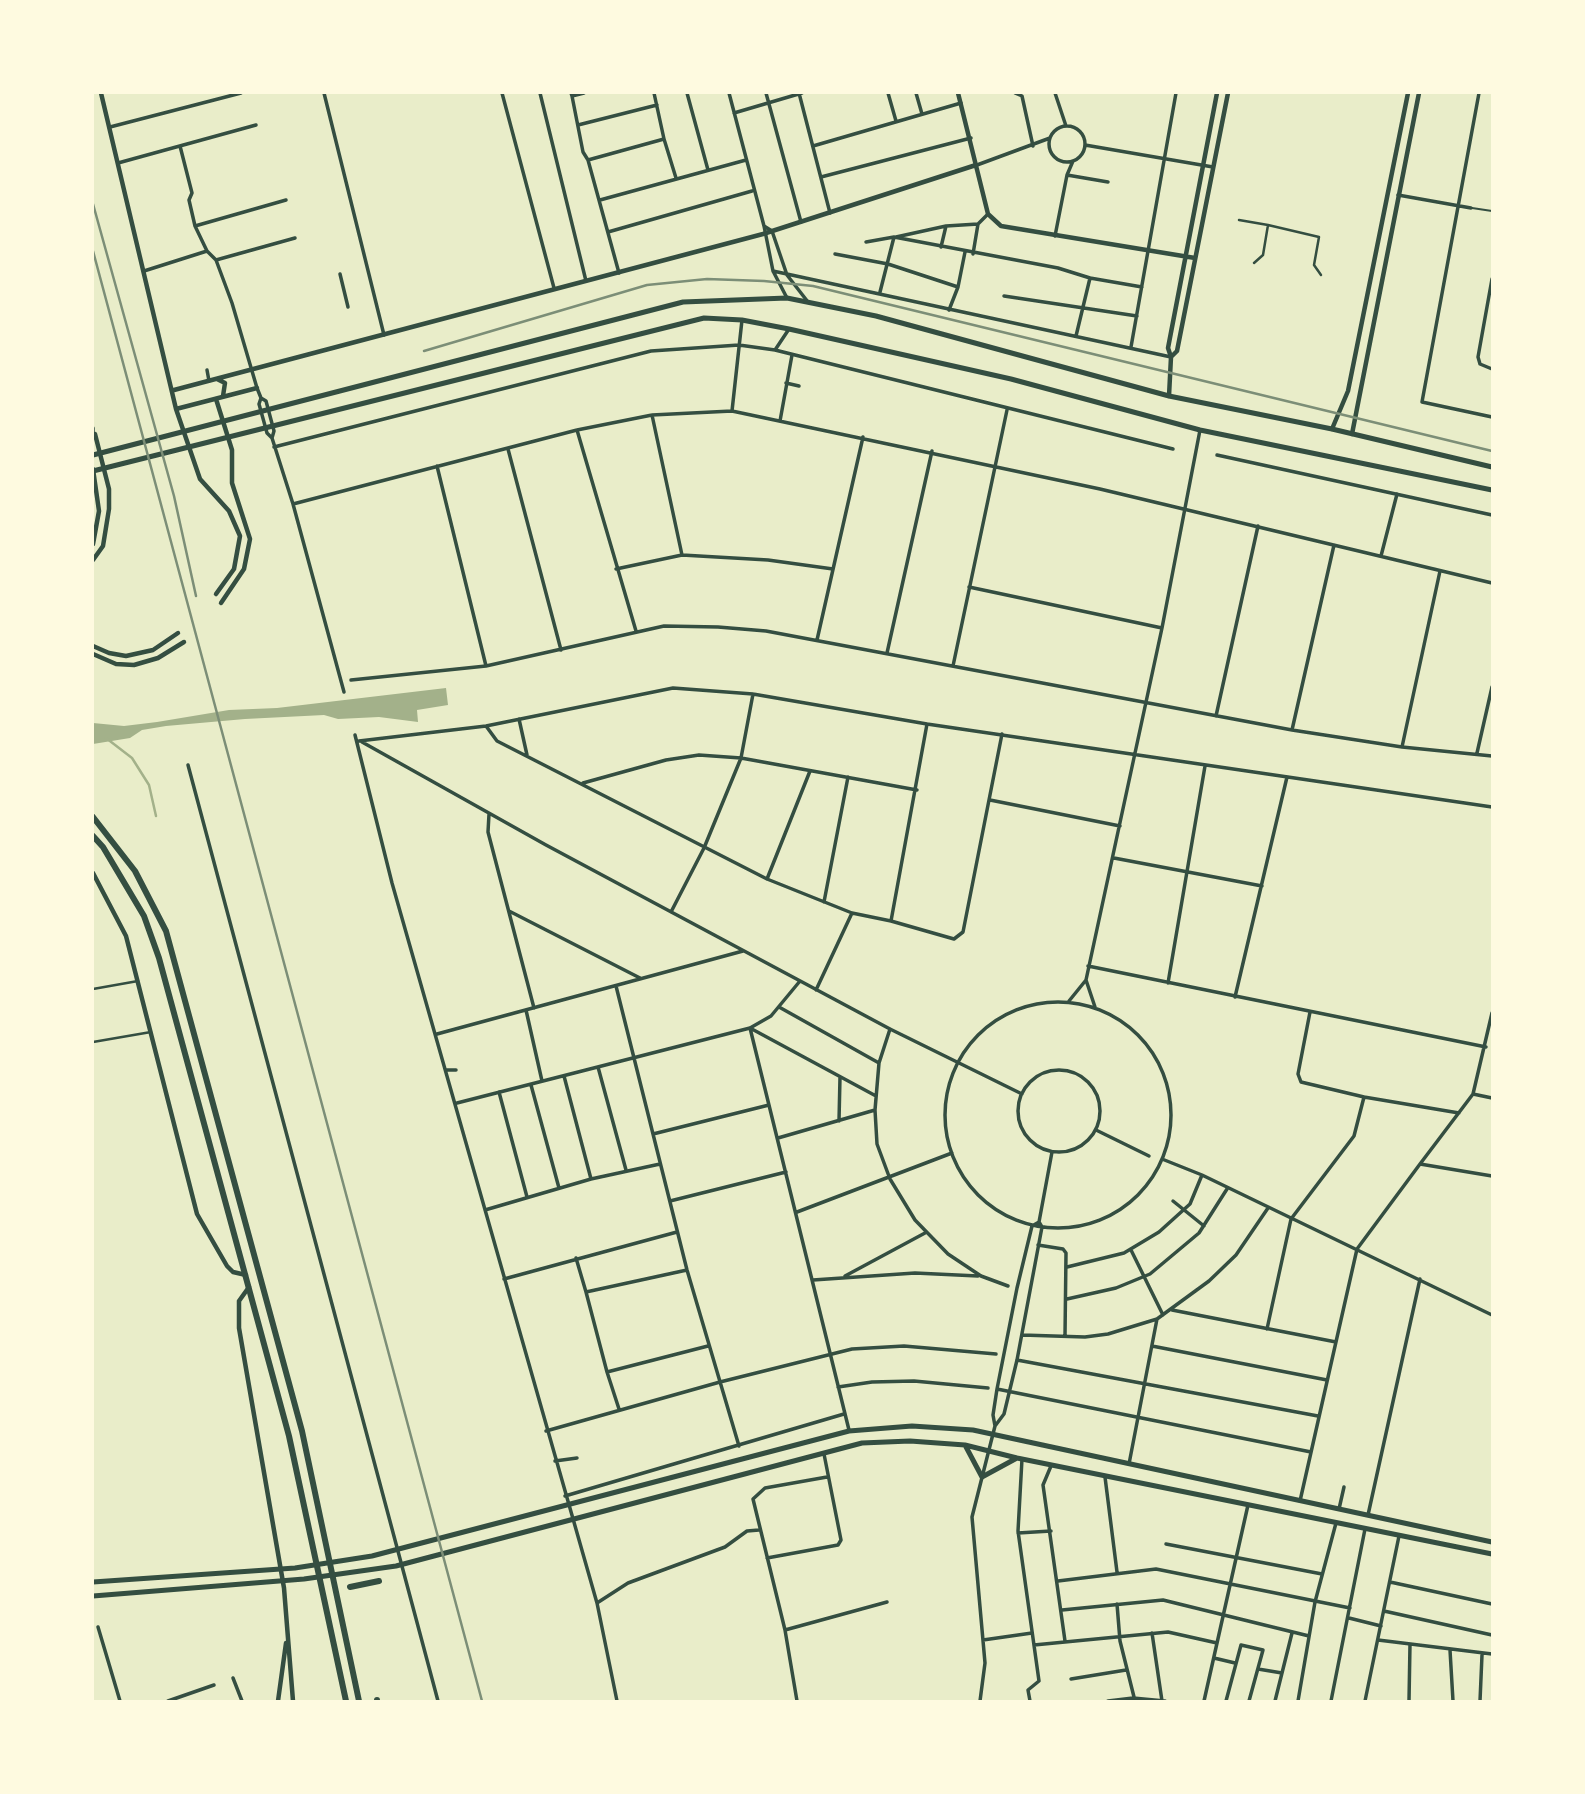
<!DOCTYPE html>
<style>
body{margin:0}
#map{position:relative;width:1585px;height:1794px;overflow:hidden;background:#e9edc9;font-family:"Nunito Sans",sans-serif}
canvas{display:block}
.frame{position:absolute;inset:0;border:94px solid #fefae0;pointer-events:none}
</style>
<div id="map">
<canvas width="1585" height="1794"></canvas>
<div class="frame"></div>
</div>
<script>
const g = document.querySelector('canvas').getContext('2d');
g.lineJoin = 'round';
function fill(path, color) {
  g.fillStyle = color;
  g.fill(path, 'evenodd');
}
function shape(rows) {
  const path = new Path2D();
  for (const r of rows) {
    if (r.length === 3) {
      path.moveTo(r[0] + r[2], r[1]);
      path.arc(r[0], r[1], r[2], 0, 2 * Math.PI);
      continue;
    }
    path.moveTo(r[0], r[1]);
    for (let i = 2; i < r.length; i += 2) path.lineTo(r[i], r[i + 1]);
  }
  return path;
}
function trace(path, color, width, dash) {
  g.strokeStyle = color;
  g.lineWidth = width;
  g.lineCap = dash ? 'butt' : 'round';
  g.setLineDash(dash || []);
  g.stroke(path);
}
fill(shape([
 [446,688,448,705,417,710,418,722,379,717,338,719,324,715,245,719,166,726,142,730,130,738,93,744,93,723,124,726,157,722,229,710,277,708]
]), '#a3b18a');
trace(shape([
 [106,738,132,758,149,785,156,816]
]), '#a3b18a', 2.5);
trace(shape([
 [1472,208,1492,211]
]), '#344e41', 2);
trace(shape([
 [1239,220,1268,225,1263,255,1254,263],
 [1268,225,1319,237,1314,265,1321,275],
 [93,989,138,981],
 [93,1042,151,1032]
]), '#344e41', 2.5);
trace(shape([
 [324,93,384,335],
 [502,93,554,288],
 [540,93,586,281],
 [571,93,572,96,584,93],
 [654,93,664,139],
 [687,93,708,170],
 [729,93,764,226,772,231,787,275,808,302],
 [766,93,801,222],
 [799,93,830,213],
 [888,93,896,121],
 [916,93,922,114],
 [1015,93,1022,96,1033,146],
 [1055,93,1066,126],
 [1479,93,1422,402,1492,417],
 [572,96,583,152,588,160],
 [734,113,802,93],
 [578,125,657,105],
 [1067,144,18],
 [110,127,241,93],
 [1085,145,1213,167],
 [180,146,192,193,189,200,195,226,207,251,216,260],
 [813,146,961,103],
 [118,163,256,125],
 [977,165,1050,138],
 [1067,175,1108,182],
 [821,177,971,138],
 [1398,195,1471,208],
 [600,200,746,160],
 [195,226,286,200],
 [764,226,773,271,787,298],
 [608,232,752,191],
 [1055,236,1067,175,1073,161],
 [894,237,1058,268,1090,278],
 [896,237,946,226,978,224],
 [866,242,894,237,880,292],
 [941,247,946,226],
 [835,254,888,264,958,287],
 [973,254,978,224,988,214],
 [144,271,207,251],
 [773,271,1171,357],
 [619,273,588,160,664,139,676,178],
 [340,274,348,307],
 [1492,279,1478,357,1480,364,1492,369],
 [1004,296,1137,316],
 [949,310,958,287,965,252],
 [1076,336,1090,278,1142,287],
 [1131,347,1176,93],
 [775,350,789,329],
 [207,370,209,381],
 [786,383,799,386],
 [261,398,259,404,267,433,272,438,293,504,344,692],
 [732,411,742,320],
 [780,421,792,355],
 [93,428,93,435],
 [577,430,636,631],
 [272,438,274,431,266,401,261,398,257,388,232,303,216,260,295,238],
 [274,447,651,351,739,345,775,350,1173,449],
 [508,449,561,650],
 [1217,455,1492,515],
 [437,466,486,666],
 [293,504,577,430,652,415,732,411,1100,489,1492,583],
 [682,555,768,560,833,569],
 [1381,556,1397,494],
 [616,569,682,555,652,415],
 [969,587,1162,628],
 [817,640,863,437],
 [887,653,932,451],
 [953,666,1007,410],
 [351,680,486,666,664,626,718,627,766,631,1292,730,1402,747,1492,756],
 [1216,716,1258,526],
 [519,719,527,755],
 [486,726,497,741,767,879,852,913,891,921,954,939,963,932,1002,734],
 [1292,730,1334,545],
 [355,735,392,883,597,1603,617,1701],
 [359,741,486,726,673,688,753,694,927,724,1492,807],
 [362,742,546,845,890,1029,1022,1094],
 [1402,747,1440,571],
 [1477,753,1492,687],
 [188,765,438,1701],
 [583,783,666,760,699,755,741,758,917,790],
 [990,800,1120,826],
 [489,814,488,832,534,1008],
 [1114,858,1262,886],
 [767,879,810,771],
 [824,902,848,777],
 [509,911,640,978],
 [671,912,704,848,741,758,753,694],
 [891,921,927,724],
 [1088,966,1486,1047],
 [1086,980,1095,1007],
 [1168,983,1205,766],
 [616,986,687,1270,739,1446],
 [816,990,852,913],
 [1235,997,1287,777],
 [1069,1001,1086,980,1162,628,1200,430],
 [1058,1115,113],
 [779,1007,879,1063],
 [526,1010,542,1081],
 [1310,1012,1298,1074,1301,1082,1364,1097,1459,1113],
 [750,1028,849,1430],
 [750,1028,876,1096],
 [890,1029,879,1063,875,1110,877,1144,890,1179,915,1220,948,1254,981,1276,1008,1286],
 [437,1034,743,951],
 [598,1067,626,1170],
 [446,1070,456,1070],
 [1059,1111,41],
 [564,1076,591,1179],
 [531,1085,559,1188],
 [499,1092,527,1197],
 [1473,1094,1492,1098],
 [457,1103,750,1028,771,1016,800,981],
 [839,1121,840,1077],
 [1096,1130,1149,1156],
 [653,1134,769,1105],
 [778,1138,875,1110],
 [1162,1159,1202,1175,1492,1315],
 [1420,1164,1473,1094,1492,1013],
 [670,1201,786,1172],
 [1173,1201,1204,1226],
 [485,1210,591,1179,660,1164],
 [797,1212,952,1153],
 [1038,1245,1063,1249,1066,1253,1065,1336],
 [1131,1250,1163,1315],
 [576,1258,586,1292],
 [1067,1267,1124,1253,1159,1232,1190,1204,1202,1175],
 [687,1270,586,1292,607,1372,708,1346],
 [845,1276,925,1233],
 [504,1279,677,1232],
 [813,1280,915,1273,978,1276],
 [1067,1299,1116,1288,1150,1274,1199,1233,1227,1189],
 [1172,1310,1336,1342],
 [1267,1329,1291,1219,1354,1136,1364,1097],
 [1022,1335,1085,1337,1108,1334,1157,1319,1209,1281,1236,1255,1268,1208],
 [1152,1346,1327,1380],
 [1017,1360,1318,1416],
 [607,1372,619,1409],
 [838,1387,872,1382,914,1381,988,1388],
 [997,1389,1311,1452],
 [995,1426,1004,1414,1017,1360,1042,1227,1039,1222,1052,1152],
 [546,1431,720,1382,852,1349,904,1346,996,1354],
 [1022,1459,1018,1531,1039,1681,1028,1690,1030,1701],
 [555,1461,577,1458],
 [1129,1464,1157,1319],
 [1051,1466,1043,1485,1065,1641],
 [1105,1477,1117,1572],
 [565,1496,844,1414],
 [1300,1501,1357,1249,1420,1164,1492,1176],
 [1339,1509,1344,1487],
 [1368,1515,1420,1279],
 [1018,1533,1051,1531],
 [1166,1544,1322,1574],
 [767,1558,838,1545,841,1540,824,1454],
 [1058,1581,1156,1569,1350,1608],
 [1390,1582,1492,1604],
 [597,1603,628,1583,725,1547,747,1531,759,1530],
 [1117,1604,1120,1641,1135,1701],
 [1062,1610,1163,1600,1309,1636],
 [1384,1611,1492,1635],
 [1349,1618,1381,1626],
 [98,1627,120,1701],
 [785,1630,887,1602],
 [1152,1633,1162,1701],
 [983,1640,1032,1633],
 [1378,1640,1492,1654],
 [1034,1645,1168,1632,1217,1643],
 [1450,1650,1453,1701],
 [1214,1658,1235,1663],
 [1258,1669,1282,1673],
 [233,1678,242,1701],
 [1071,1679,1126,1670],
 [168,1701,214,1685],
 [797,1701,785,1630,753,1499,765,1488,827,1477],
 [980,1701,985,1663,972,1517,995,1426,993,1415,997,1389,1017,1288,1032,1226,1039,1222],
 [1108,1701,1133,1698,1165,1701],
 [1204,1701,1248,1505],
 [1226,1701,1241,1645,1263,1650,1249,1701],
 [1275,1701,1292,1633],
 [1298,1701,1315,1602,1336,1523],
 [1331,1701,1365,1529],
 [1365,1701,1399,1536],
 [1409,1701,1410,1644],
 [1480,1701,1482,1655]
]), '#344e41', 3.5);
trace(shape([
 [101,93,176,409,200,479,229,511,240,536,234,569,216,594],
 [958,93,988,214,1001,226,1195,258],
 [1171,357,1177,351,1228,93],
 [217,379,225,383,223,396],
 [174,390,763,234,976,165],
 [1169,396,1171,357,1168,348,1217,93],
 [216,399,232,450,232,483,250,539,244,569,221,603],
 [176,409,257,388],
 [1332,429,1348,391,1408,93],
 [1352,434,1419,93],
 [93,544,99,511,93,469],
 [93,560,103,546,109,509,109,489,95,434],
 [93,646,109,653,126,656,153,650,178,633],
 [93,654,116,664,134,665,158,658,184,642],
 [93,873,126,936,197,1214,227,1266,233,1272,246,1275],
 [249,1287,239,1301,239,1328,284,1588,293,1701],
 [278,1701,286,1643]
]), '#344e41', 4.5);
trace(shape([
 [93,455,683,302,787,298,876,316,1169,396,1332,429,1492,467],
 [93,471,704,318,742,320,789,329,1011,379,1200,430,1492,490],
 [965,1445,982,1477,1017,1458],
 [93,1582,295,1568,372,1556,849,1431,912,1426,973,1430,1492,1542],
 [93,1596,304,1579,396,1566,862,1443,910,1441,965,1445,1017,1458,1492,1554]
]), '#344e41', 5);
trace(shape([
 [93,817,135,871,166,931,302,1431,359,1701],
 [93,836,103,847,144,916,159,958,289,1436,346,1701],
 [350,1587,379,1581],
 [377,1700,377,1701]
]), '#344e41', 6);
trace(shape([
 [93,204,174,496,196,596],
 [93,251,482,1701],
 [424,351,647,285,707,279,764,281,813,286,1492,451]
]), '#7c8e77', 2.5);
</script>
